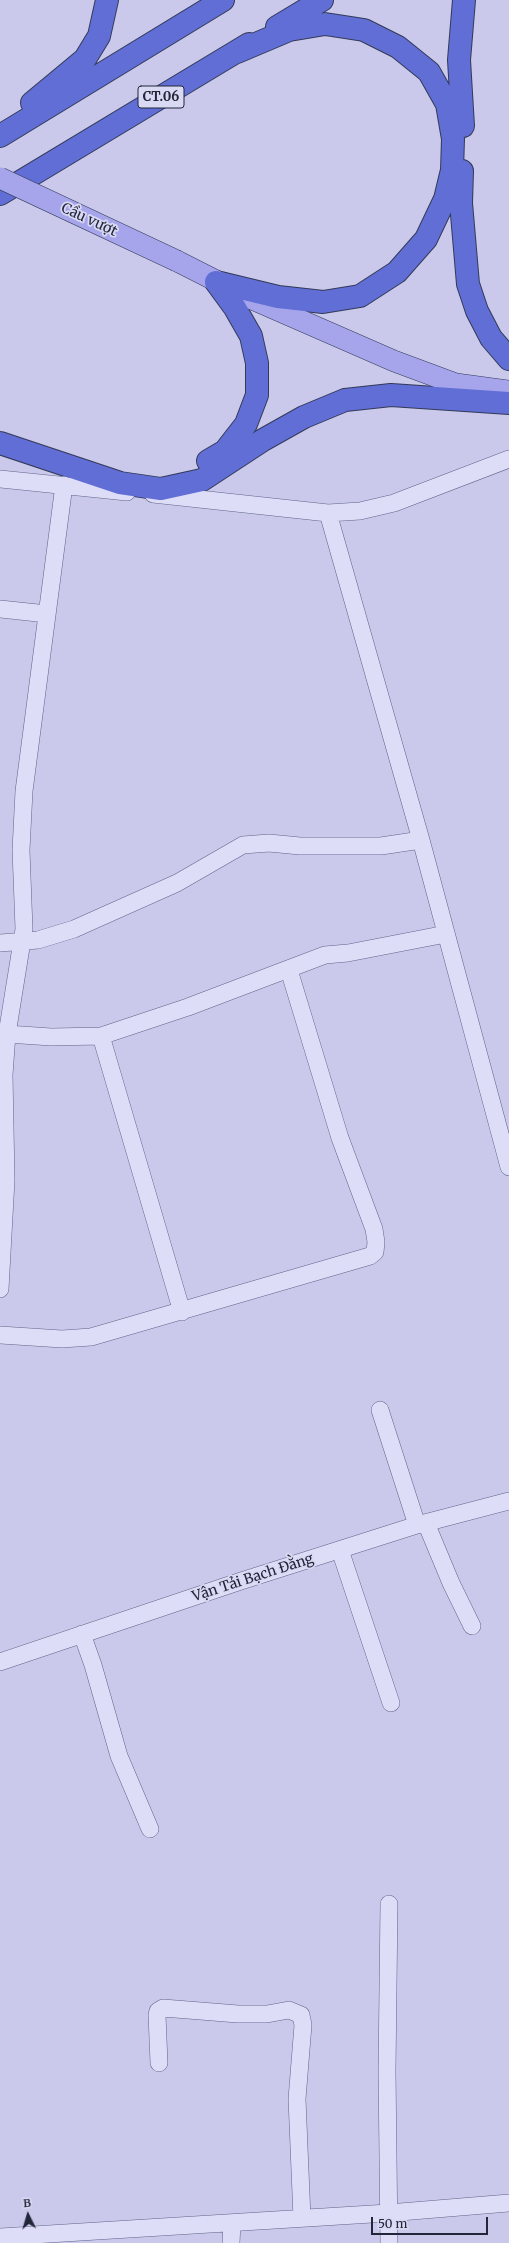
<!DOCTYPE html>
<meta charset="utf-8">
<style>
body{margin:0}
#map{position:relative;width:509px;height:2243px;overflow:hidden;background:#cac9ec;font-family:Merriweather,serif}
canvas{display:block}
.north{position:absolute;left:8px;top:2195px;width:40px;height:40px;-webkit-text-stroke:3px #dad9f4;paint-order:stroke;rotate:355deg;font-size:11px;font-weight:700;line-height:16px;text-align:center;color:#212639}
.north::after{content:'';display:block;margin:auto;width:14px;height:18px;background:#212639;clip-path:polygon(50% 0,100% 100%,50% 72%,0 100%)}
.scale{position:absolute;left:371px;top:2217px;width:117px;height:18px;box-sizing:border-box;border:2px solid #212639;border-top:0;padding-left:5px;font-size:12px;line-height:14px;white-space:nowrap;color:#212639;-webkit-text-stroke:3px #dad9f4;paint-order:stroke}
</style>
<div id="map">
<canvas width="509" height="2243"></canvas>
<div class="north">B</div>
<div class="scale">50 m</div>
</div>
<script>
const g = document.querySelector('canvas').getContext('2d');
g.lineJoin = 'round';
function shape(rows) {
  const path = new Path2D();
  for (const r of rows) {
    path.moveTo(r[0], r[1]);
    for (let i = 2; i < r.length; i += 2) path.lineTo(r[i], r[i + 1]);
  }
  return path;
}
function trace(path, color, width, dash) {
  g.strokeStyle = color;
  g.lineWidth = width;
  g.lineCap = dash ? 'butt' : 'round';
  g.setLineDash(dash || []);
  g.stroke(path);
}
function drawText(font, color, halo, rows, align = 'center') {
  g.font = font + ' Merriweather,serif';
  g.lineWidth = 3.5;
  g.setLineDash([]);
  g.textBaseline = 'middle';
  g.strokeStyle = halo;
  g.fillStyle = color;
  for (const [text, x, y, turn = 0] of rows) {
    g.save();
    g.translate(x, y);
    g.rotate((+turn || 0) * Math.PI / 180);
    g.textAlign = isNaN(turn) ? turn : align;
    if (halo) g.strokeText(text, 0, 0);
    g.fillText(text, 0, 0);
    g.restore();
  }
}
const minor = shape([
 [0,479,127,492],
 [153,494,328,513,360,511,394,503,509,459],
 [328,513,421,840,509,1167],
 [0,609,47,614],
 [0,943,38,940,74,929,177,883,243,845,269,843,300,846,381,846,421,840],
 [7,1034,51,1037,101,1036,188,1007,325,955,348,953,446,934],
 [101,1036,182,1312],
 [0,1289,6,1180,4,1075,7,1034,24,929,21,850,24,791,64,485],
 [0,1335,62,1339,91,1337,370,1256,375,1252,376,1242,374,1229,340,1138,289,970],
 [380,1410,417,1525],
 [426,1523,451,1583,472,1626],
 [340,1550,391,1703],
 [82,1634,93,1665,119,1756,150,1829],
 [0,1662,241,1581,417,1525,509,1501],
 [159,2063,157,2015,158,2011,163,2008,238,2014,267,2014,289,2010,301,2015,303,2025,297,2099,302,2218],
 [0,2237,388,2213,509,2203],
 [231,2243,232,2223],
 [389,2243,387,2071,389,1904]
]);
const major = shape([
 [177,261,252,299,394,361,456,384,509,391]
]);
const highway = shape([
 [277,27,322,0],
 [32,103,85,59,99,36,107,0],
 [463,126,459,60,464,0],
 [0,136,223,0],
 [462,171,461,203,468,284,477,311,491,338,509,359],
 [0,194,249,44],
 [216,282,278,297,323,302,360,296,397,272,426,239,445,199,452,170,453,139,447,104,429,72,398,47,364,30,325,24,289,30,237,52],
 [0,443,120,483,161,489,202,480,263,440,304,417,345,400,391,395,509,403],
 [208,461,225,451,246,424,257,395,257,363,251,336,235,308,216,282]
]);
trace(minor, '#5f6588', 18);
trace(major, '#333a56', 22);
trace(highway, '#333a56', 24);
trace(minor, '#ddddf7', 17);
trace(major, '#a6a5ec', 21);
trace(highway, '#616ed5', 22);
const majorBridge = shape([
 [0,178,177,261]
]);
trace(majorBridge, '#333a56', 22, []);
trace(majorBridge, '#a6a5ec', 21);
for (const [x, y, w] of [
 [161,97,46]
]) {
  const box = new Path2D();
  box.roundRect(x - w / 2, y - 11, w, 22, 3);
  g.fillStyle = '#dad9f4';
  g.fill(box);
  trace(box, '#212639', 1);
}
drawText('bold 13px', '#212639', null, [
 ["CT.06",161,97]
]);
drawText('14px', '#212639', '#dad9f4', [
 ["Cầu vượt",89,220,25],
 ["Vận Tải Bạch Đằng",253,1578,-18]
]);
</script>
